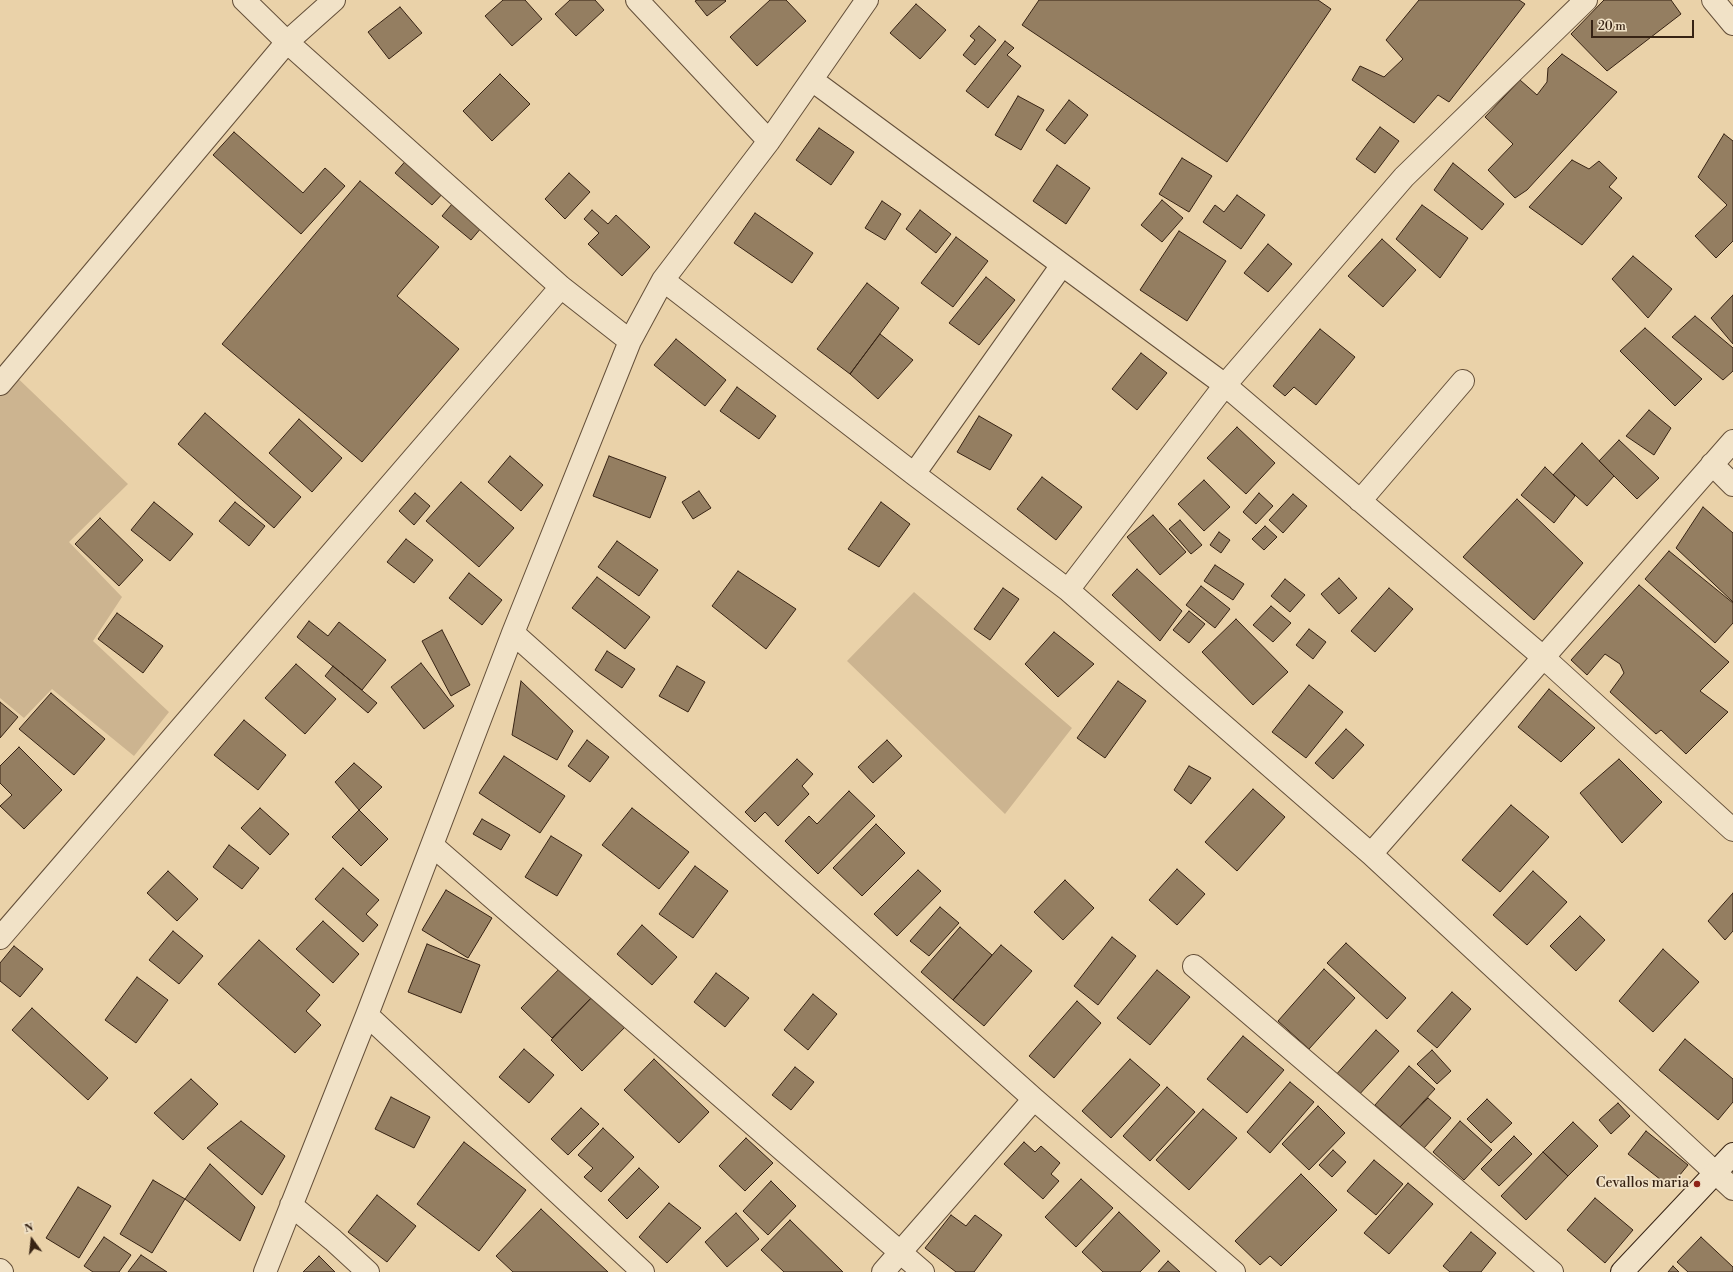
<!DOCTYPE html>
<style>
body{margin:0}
#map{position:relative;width:1733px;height:1272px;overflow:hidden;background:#ead2a9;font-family:"Libre Bodoni",serif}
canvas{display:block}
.north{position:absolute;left:12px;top:1220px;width:40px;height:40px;-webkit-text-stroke:3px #f1e2c7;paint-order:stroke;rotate:345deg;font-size:11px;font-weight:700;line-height:16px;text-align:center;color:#372314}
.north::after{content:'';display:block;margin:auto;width:14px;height:18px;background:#372314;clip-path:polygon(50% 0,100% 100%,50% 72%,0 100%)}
.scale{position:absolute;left:1591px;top:20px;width:103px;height:18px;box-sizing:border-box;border:2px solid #372314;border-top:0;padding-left:5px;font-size:12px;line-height:14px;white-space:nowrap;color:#372314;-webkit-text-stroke:3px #f1e2c7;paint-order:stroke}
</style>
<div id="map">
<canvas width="1733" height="1272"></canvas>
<div class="north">N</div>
<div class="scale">20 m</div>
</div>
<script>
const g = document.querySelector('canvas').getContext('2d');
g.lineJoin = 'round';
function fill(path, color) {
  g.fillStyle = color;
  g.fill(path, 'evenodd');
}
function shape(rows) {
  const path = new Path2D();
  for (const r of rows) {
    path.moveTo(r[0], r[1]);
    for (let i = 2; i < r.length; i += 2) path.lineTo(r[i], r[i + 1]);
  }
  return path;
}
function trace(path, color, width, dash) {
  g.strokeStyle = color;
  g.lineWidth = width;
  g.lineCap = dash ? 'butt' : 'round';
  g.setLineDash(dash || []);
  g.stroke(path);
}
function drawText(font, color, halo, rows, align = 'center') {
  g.font = font + ' "Libre Bodoni",serif';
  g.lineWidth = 3.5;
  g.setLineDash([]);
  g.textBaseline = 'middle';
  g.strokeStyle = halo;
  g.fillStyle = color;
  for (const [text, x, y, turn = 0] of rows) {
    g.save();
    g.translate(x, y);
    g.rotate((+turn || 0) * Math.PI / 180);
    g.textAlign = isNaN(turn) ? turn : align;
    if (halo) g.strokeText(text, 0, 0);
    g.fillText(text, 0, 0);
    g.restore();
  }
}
fill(shape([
 [5,366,128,484,69,542,122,597,93,641,169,712,134,756,52,689,24,718,0,698,0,371],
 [914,592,1072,728,1005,814,847,661]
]), '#ccb490');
const building = shape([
 [503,0,525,0,542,19,512,46,485,16,503,0],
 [570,0,595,0,604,10,576,36,555,14,570,0],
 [697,0,725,0,726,1,707,16,695,1,697,0],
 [770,0,786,0,806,21,757,66,730,37,770,0],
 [1039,0,1318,0,1331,9,1227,162,1022,25,1039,0],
 [1419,0,1519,0,1525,4,1449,102,1438,95,1414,123,1352,80,1360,66,1384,77,1403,59,1386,40,1419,0],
 [1604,0,1671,0,1681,14,1607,71,1571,34,1604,0],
 [916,4,946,30,920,59,890,33,916,4],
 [400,7,422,33,389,59,368,32,400,7],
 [979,26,996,40,975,65,963,55,975,40,970,36,979,26],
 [1005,41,1014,48,1007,55,1021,66,988,108,966,91,1005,41],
 [1562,54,1617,92,1527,190,1515,198,1488,170,1513,144,1485,117,1520,80,1537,95,1547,82,1548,68,1562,54],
 [500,74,530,104,492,141,463,111,500,74],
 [1018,96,1044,110,1021,150,995,135,1018,96],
 [1069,100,1088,115,1065,144,1046,130,1069,100],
 [1380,127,1399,141,1375,173,1356,159,1380,127],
 [819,128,854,152,831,185,796,160,819,128],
 [234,132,303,193,325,168,345,186,301,234,213,155,234,132],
 [1724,134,1733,141,1733,241,1716,258,1695,236,1727,205,1698,177,1724,134],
 [409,157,446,190,432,205,395,173,409,157],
 [1182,158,1212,176,1189,212,1159,194,1182,158],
 [1572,160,1589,169,1599,161,1617,178,1609,187,1622,198,1582,245,1529,207,1572,160],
 [1453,163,1504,204,1482,230,1434,190,1453,163],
 [1057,165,1090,188,1066,224,1033,201,1057,165],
 [569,173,590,192,565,219,545,199,569,173],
 [360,181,439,247,397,296,459,349,362,462,222,344,360,181],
 [1237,195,1265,215,1241,249,1203,222,1215,205,1224,212,1237,195],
 [457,198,487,221,471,240,442,216,457,198],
 [1162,200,1183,218,1162,242,1141,225,1162,200],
 [882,201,901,214,885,240,865,228,882,201],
 [1422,205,1468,238,1440,278,1396,239,1422,205],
 [592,210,608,224,616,215,650,247,622,276,588,244,599,233,584,219,592,210],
 [920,210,951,234,936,253,906,229,920,210],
 [755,213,813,253,792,283,734,243,755,213],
 [1179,231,1226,261,1187,321,1140,290,1179,231],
 [956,237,988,261,953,307,921,283,956,237],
 [1382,239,1416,270,1383,307,1348,276,1382,239],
 [1268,244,1292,264,1268,292,1244,273,1268,244],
 [1633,256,1672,289,1648,318,1612,279,1633,256],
 [986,277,1015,300,979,345,949,323,986,277],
 [867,283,899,308,850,374,817,349,867,283],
 [1733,295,1733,344,1711,318,1733,295],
 [1695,316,1733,348,1733,371,1723,380,1672,337,1695,316],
 [1645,328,1702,379,1675,406,1620,351,1645,328],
 [1320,329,1355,357,1316,405,1294,387,1285,396,1273,386,1320,329],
 [880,334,913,360,878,399,850,374,880,334],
 [676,339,726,380,705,406,654,365,676,339],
 [1141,353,1167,373,1137,410,1112,389,1141,353],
 [737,387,776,416,759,439,720,411,737,387],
 [1649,410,1671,428,1654,455,1626,436,1649,410],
 [205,413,301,497,274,528,178,444,205,413],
 [979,416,1012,435,990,470,957,452,979,416],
 [299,419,342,458,312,492,269,453,299,419],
 [1237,427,1275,463,1246,494,1207,458,1237,427],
 [1619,440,1659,478,1637,499,1599,461,1619,440],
 [1582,443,1614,476,1587,506,1553,475,1582,443],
 [510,456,543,485,521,511,488,482,510,456],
 [609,456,666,477,650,518,593,496,609,456],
 [1545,467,1575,496,1554,523,1521,495,1545,467],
 [1042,477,1082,507,1056,540,1017,509,1042,477],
 [1204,480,1230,507,1204,531,1178,504,1204,480],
 [461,482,514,528,479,567,426,521,461,482],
 [699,491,711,508,693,519,682,502,699,491],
 [415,493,430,506,414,525,399,511,415,493],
 [1259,493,1273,506,1256,524,1243,512,1259,493],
 [1293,494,1307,506,1283,533,1269,520,1293,494],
 [1517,499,1583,563,1534,620,1463,557,1517,499],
 [154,502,193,534,170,561,131,530,154,502],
 [235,502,265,526,249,546,219,521,235,502],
 [881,502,910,524,879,567,848,549,881,502],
 [1703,507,1733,533,1733,602,1676,548,1703,507],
 [1153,515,1186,552,1160,575,1127,537,1153,515],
 [100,518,143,560,119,586,75,544,100,518],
 [1180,520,1202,545,1191,554,1169,529,1180,520],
 [1265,526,1277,537,1264,550,1252,539,1265,526],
 [1219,532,1230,540,1221,553,1210,545,1219,532],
 [406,539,433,560,414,583,387,562,406,539],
 [617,541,658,570,639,596,598,567,617,541],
 [1669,551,1733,603,1733,623,1715,643,1645,579,1669,551],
 [1215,565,1244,584,1233,600,1204,581,1215,565],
 [1137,569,1182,611,1160,641,1112,595,1137,569],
 [738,571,796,609,766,649,712,606,738,571],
 [469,573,502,600,482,625,449,598,469,573],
 [597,577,650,617,625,649,572,608,597,577],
 [1339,578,1357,598,1339,614,1321,594,1339,578],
 [1285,579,1305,595,1290,612,1271,596,1285,579],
 [1639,585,1729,662,1700,691,1728,712,1686,754,1661,730,1656,734,1610,692,1624,673,1620,664,1605,654,1587,675,1571,660,1639,585],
 [1201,586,1230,609,1215,628,1186,605,1201,586],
 [1003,588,1019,599,990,640,974,629,1003,588],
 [1389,588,1413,609,1375,652,1351,631,1389,588],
 [1271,606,1291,623,1273,642,1253,625,1271,606],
 [1189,611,1205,624,1189,643,1173,630,1189,611],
 [117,613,163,646,143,673,98,639,117,613],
 [1236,619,1288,672,1253,705,1202,652,1236,619],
 [309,621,328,636,339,622,386,660,362,690,297,637,309,621],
 [1309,629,1326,642,1313,659,1296,645,1309,629],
 [442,630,470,685,451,696,422,641,442,630],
 [1054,632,1094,664,1058,697,1025,664,1054,632],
 [607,651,635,669,622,688,595,670,607,651],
 [421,663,454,706,424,729,391,687,421,663],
 [296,664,336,699,305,734,265,698,296,664],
 [333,666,377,703,368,713,325,676,333,666],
 [677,666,705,682,688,712,659,696,677,666],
 [521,681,573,731,557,760,512,735,521,681],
 [1118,681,1146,701,1105,758,1077,738,1118,681],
 [1309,685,1343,712,1306,758,1272,732,1309,685],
 [1549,689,1595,728,1561,762,1518,727,1549,689],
 [51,693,105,739,74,775,19,729,51,693],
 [0,702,18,717,0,738,0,702],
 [244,720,286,755,258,790,214,755,244,720],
 [1346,729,1364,745,1333,779,1315,763,1346,729],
 [587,740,609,757,590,782,568,766,587,740],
 [887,740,902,756,873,783,858,767,887,740],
 [19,747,62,790,24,829,0,806,12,795,0,783,0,766,19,747],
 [504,756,565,796,540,833,479,793,504,756],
 [797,759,813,774,802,786,809,794,778,826,765,812,755,822,745,812,797,759],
 [1619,759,1662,802,1622,843,1580,793,1619,759],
 [354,763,382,787,359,810,335,782,354,763],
 [1189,766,1211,778,1191,804,1174,790,1189,766],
 [1253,789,1285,817,1237,871,1205,842,1253,789],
 [849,791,875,816,818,874,785,841,809,816,817,824,849,791],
 [1511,805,1549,837,1500,892,1462,860,1511,805],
 [260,808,289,834,270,855,241,828,260,808],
 [632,808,689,852,659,889,602,845,632,808],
 [359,810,388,839,361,866,332,837,359,810],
 [482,819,510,835,501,850,473,834,482,819],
 [876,824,905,853,862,896,833,868,876,824],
 [551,836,582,855,557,896,525,877,551,836],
 [229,845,259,868,242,889,213,867,229,845],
 [695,866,728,891,693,938,659,914,695,866],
 [343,868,379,900,366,914,378,925,363,942,315,899,343,868],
 [1177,869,1205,894,1177,925,1149,900,1177,869],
 [918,870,941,891,897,936,874,914,918,870],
 [168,871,198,899,177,921,147,893,168,871],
 [1533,871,1567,902,1527,945,1493,915,1533,871],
 [1065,880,1094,908,1063,940,1034,912,1065,880],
 [446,890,492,918,468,958,422,930,446,890],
 [1733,893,1733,931,1725,940,1708,921,1733,893],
 [940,907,959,923,929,956,910,941,940,907],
 [1580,916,1605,940,1576,971,1550,946,1580,916],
 [323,921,359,954,333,983,296,949,323,921],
 [642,925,677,957,652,985,617,954,642,925],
 [960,927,992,955,953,1000,921,972,960,927],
 [173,931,203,956,179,984,149,960,173,931],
 [1112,937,1136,956,1098,1005,1074,986,1112,937],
 [259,940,320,995,306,1011,321,1025,295,1053,218,984,259,940],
 [1346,943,1406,998,1387,1019,1327,963,1346,943],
 [427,944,480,965,461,1013,408,992,427,944],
 [1001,945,1032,971,984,1026,953,1000,1001,945],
 [14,946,43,969,20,997,0,981,0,963,14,946],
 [1663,949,1699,982,1653,1032,1619,1001,1663,949],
 [564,964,595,994,552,1038,521,1008,564,964],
 [1324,969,1355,998,1309,1049,1278,1021,1324,969],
 [1157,970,1190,997,1150,1045,1117,1018,1157,970],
 [716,973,749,998,725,1027,694,1002,716,973],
 [137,977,168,1000,136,1043,105,1020,137,977],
 [1452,992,1471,1009,1437,1048,1417,1031,1452,992],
 [595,994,627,1025,582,1071,551,1040,595,994],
 [813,994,837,1014,808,1050,784,1030,813,994],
 [1077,1001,1101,1023,1054,1078,1029,1056,1077,1001],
 [32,1008,108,1078,88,1100,12,1030,32,1008],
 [1376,1030,1399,1051,1357,1097,1334,1077,1376,1030],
 [1243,1036,1284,1070,1247,1113,1207,1079,1243,1036],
 [1685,1039,1733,1079,1733,1102,1718,1120,1659,1070,1685,1039],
 [524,1049,554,1075,529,1103,499,1077,524,1049],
 [1432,1050,1451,1071,1437,1084,1417,1064,1432,1050],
 [654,1059,709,1112,679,1143,624,1090,654,1059],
 [1130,1059,1160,1085,1111,1138,1082,1111,1130,1059],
 [1409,1066,1435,1089,1400,1127,1375,1105,1409,1066],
 [795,1067,814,1082,791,1110,772,1095,795,1067],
 [191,1079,218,1104,183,1140,154,1113,191,1079],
 [1290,1082,1314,1102,1270,1153,1247,1132,1290,1082],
 [1167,1087,1195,1112,1150,1161,1123,1136,1167,1087],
 [391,1097,430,1117,414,1148,375,1129,391,1097],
 [1428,1098,1451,1118,1424,1148,1400,1127,1428,1098],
 [1487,1099,1512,1123,1491,1143,1467,1119,1487,1099],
 [1618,1103,1630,1116,1611,1134,1599,1120,1618,1103],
 [1318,1106,1345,1133,1309,1170,1282,1144,1318,1106],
 [581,1108,599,1124,568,1155,551,1139,581,1108],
 [1203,1109,1237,1138,1189,1190,1156,1160,1203,1109],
 [241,1121,285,1156,262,1195,207,1148,241,1121],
 [1460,1121,1492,1150,1464,1180,1433,1152,1460,1121],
 [1573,1122,1598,1146,1568,1176,1543,1152,1573,1122],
 [603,1128,634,1157,601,1192,584,1177,593,1168,578,1155,603,1128],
 [1646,1131,1688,1165,1670,1187,1628,1154,1646,1131],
 [1514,1136,1532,1154,1499,1186,1481,1169,1514,1136],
 [746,1138,773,1163,745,1191,719,1166,746,1138],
 [464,1142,526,1190,479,1251,417,1204,464,1142],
 [1024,1142,1035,1152,1041,1146,1060,1163,1051,1174,1059,1181,1043,1199,1004,1164,1024,1142],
 [1333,1150,1346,1162,1332,1177,1319,1165,1333,1150],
 [1543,1152,1568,1176,1526,1220,1501,1196,1543,1152],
 [1374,1160,1403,1184,1376,1215,1347,1191,1374,1160],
 [210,1164,255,1207,240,1241,185,1199,210,1164],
 [639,1168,659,1187,627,1219,608,1200,639,1168],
 [1301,1174,1337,1210,1281,1266,1270,1256,1260,1265,1235,1241,1301,1174],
 [1081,1179,1113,1208,1076,1247,1045,1217,1081,1179],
 [153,1180,185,1199,152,1253,120,1234,153,1180],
 [771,1181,796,1206,768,1235,743,1211,771,1181],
 [1408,1183,1433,1204,1389,1254,1364,1233,1408,1183],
 [78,1187,111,1206,79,1258,46,1238,78,1187],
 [377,1195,416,1226,387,1262,348,1232,377,1195],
 [1595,1198,1633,1230,1605,1263,1567,1230,1595,1198],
 [669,1203,701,1228,667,1263,639,1237,669,1203],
 [541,1209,608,1272,513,1272,496,1256,541,1209],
 [1119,1212,1160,1251,1140,1272,1103,1272,1082,1252,1119,1212],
 [736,1213,759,1239,727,1267,705,1242,736,1213],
 [951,1215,966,1226,975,1215,1002,1235,974,1272,956,1272,925,1248,951,1215],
 [790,1220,843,1272,784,1272,761,1250,790,1220],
 [1471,1232,1496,1253,1481,1272,1450,1272,1443,1266,1471,1232],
 [104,1237,131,1255,119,1272,93,1272,84,1266,104,1237],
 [1701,1237,1733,1267,1733,1272,1688,1272,1677,1262,1701,1237],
 [141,1255,167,1272,128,1272,141,1255],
 [319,1256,335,1272,303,1272,319,1256],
 [1168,1261,1180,1272,1158,1272,1168,1261],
 [1673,1266,1679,1272,1668,1272,1673,1266]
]);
fill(building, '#947e61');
trace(building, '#372314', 1);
const street = shape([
 [244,0,287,42,561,287,630,341],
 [637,0,769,141],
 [1713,0,1733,24],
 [812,80,1225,385,1543,657,1733,830],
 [663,280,914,474,1068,590,1371,854,1733,1189],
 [0,384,287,42,334,0],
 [1712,464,1733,485],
 [914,474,1062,265],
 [1360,501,1463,381],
 [1068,590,1225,385,1404,177,1586,0],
 [513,633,1034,1099,1234,1272],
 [433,846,923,1272],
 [1371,854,1733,441],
 [0,938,561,287],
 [1194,966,1552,1272],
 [367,1015,643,1272],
 [291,1205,333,1240,368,1272],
 [0,1270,2,1272],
 [265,1272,367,1015,513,633,630,341,663,280,769,141,867,0],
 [883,1272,1034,1099]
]);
const secondary = shape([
 [1622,1272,1733,1154]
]);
trace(street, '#644f39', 24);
trace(secondary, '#372314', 24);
trace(street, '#f1e2c7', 22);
trace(secondary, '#f1e2c7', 22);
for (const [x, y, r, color] of [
 [1697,1184,4,"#8f2418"]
]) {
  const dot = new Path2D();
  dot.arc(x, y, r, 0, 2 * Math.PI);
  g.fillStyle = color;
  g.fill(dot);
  trace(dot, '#f1e2c7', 1.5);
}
drawText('14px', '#372314', '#f1e2c7', [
 ["Cevallos maria",1689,1184]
], 'right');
</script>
